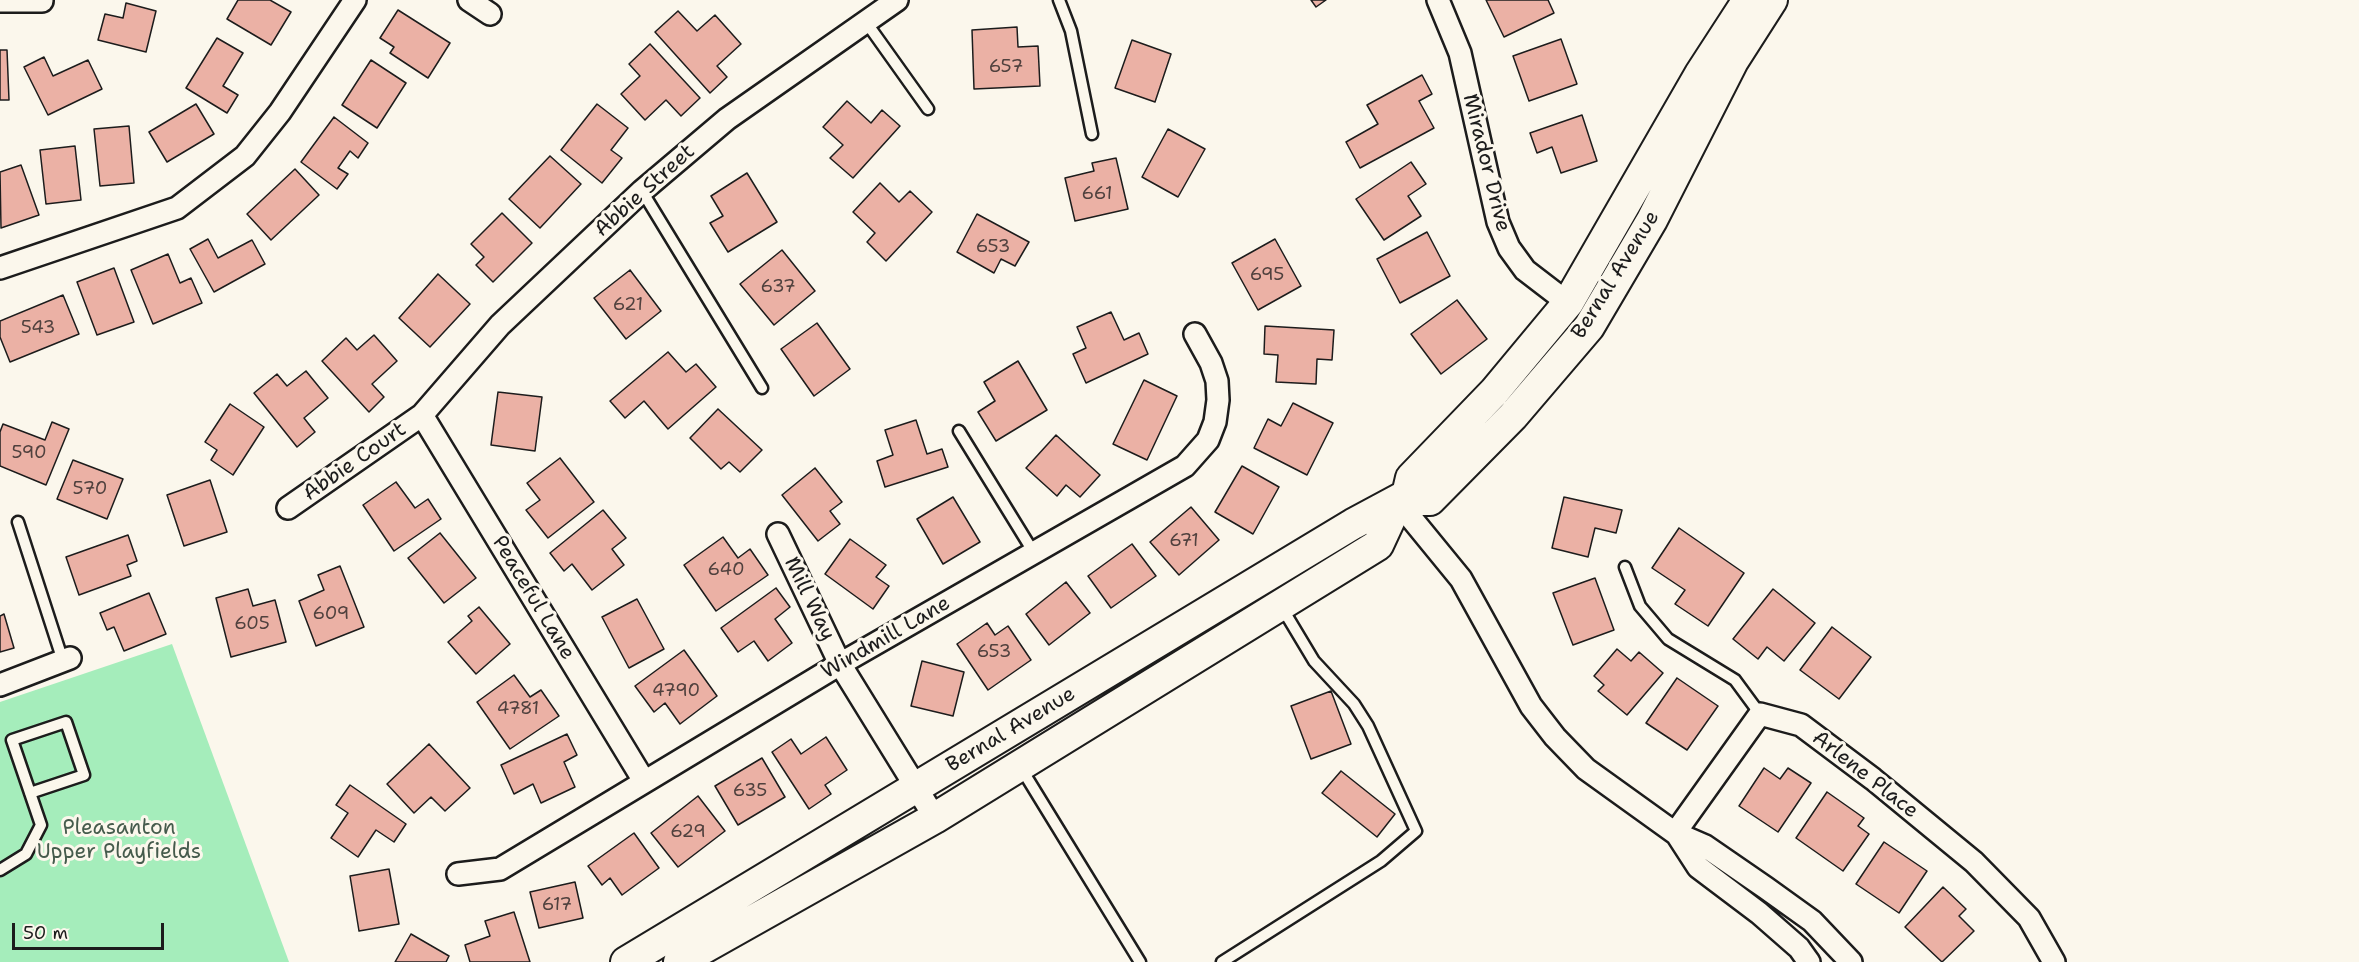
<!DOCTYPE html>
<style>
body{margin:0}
#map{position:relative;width:2359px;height:962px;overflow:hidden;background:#fbf7ec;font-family:"Shantell Sans",sans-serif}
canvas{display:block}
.scale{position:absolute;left:12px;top:923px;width:152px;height:27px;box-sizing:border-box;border:3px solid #1c1c1c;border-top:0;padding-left:8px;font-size:18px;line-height:21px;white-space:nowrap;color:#1c1c1c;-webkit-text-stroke:4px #fbf7ec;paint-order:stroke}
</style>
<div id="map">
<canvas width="2359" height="962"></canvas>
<div class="scale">50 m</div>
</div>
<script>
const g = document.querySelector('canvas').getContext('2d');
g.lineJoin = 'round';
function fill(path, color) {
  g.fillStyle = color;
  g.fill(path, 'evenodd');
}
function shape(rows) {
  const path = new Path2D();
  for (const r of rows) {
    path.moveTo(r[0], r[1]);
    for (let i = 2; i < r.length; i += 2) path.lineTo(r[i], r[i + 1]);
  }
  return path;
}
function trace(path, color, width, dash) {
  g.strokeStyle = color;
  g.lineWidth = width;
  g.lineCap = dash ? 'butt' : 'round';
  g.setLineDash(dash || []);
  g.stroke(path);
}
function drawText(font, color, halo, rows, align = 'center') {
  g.font = font + ' "Shantell Sans",sans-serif';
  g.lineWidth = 6;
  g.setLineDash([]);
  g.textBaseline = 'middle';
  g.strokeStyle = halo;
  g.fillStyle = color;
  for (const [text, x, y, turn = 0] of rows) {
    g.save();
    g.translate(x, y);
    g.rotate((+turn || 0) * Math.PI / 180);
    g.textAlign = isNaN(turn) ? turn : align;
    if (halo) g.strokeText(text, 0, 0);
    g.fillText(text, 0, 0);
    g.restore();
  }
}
fill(shape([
 [172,644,289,962,0,962,0,702]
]), '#a5edbb');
const building = shape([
 [238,0,270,0,291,12,271,45,227,19,238,0],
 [1311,0,1326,0,1316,7,1311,0],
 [1486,0,1548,0,1554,13,1504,37,1486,0],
 [126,3,156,11,146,52,98,40,105,14,123,18,126,3],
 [398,10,450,43,428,78,390,53,394,47,380,38,398,10],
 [678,11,697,31,715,15,741,44,717,66,727,77,710,93,655,32,678,11],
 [1017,27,1018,47,1038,46,1040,86,974,89,972,30,1017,27],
 [217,38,243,53,223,86,238,95,227,113,186,88,217,38],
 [1561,39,1577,84,1529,101,1513,56,1561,39],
 [1132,40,1171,54,1155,102,1115,88,1132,40],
 [650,44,700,98,681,116,666,100,645,120,621,94,640,76,629,64,650,44],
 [0,50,7,50,9,100,0,100,0,50],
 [44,57,53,76,88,60,102,89,48,115,24,67,44,57],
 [371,60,406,83,377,128,342,105,371,60],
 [1422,75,1432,94,1419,101,1434,128,1360,168,1346,142,1378,124,1367,105,1422,75],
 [847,101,871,123,882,110,900,126,853,178,830,158,843,145,823,127,847,101],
 [196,104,214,134,167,162,149,132,196,104],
 [597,104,628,128,611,150,622,158,602,183,561,150,597,104],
 [1582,115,1597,161,1561,173,1552,147,1537,153,1530,133,1582,115],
 [334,117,368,143,358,158,350,151,338,168,348,174,337,189,301,162,334,117],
 [129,126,134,183,100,186,94,129,129,126],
 [1168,129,1205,149,1178,197,1142,177,1168,129],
 [75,146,81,200,46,204,40,150,75,146],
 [550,156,581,184,540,228,509,199,550,156],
 [1116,158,1128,209,1075,221,1065,178,1094,171,1092,163,1116,158],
 [1411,162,1426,184,1408,196,1421,216,1384,240,1356,199,1411,162],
 [21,165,39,215,1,228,0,172,21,165],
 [295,169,319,195,271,240,247,214,295,169],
 [747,173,777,222,728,252,710,223,723,216,711,196,747,173],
 [880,183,899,202,910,191,932,212,886,261,867,242,875,233,853,212,880,183],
 [502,213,532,243,493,282,476,265,484,257,471,244,502,213],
 [977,214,1029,242,1015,266,1001,259,994,273,957,252,977,214],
 [1427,232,1450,276,1400,303,1377,259,1427,232],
 [208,239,218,258,252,240,265,264,214,292,190,249,208,239],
 [1275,239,1301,286,1258,310,1232,263,1275,239],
 [782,250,815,291,774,325,740,284,782,250],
 [168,254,180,283,191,278,202,303,153,324,131,270,168,254],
 [114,268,134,322,97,335,77,282,114,268],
 [630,270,661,311,626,339,594,298,630,270],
 [438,274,470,304,430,347,399,318,438,274],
 [63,295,79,334,10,362,0,337,0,321,63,295],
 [1457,300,1487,339,1441,374,1411,334,1457,300],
 [1111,312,1124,340,1139,333,1148,354,1086,383,1073,354,1086,348,1077,327,1111,312],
 [817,323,850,369,814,396,781,349,817,323],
 [1265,326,1334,330,1332,360,1317,359,1316,384,1276,382,1278,355,1264,354,1265,326],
 [374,335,397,361,372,384,384,397,369,412,322,361,346,338,357,350,374,335],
 [668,352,686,372,696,364,716,387,668,429,644,401,625,418,610,401,668,352],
 [1018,361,1047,410,996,441,978,412,995,401,984,382,1018,361],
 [306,371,328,398,304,418,315,432,297,447,254,393,277,374,287,386,306,371],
 [1144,380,1177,396,1147,460,1113,444,1144,380],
 [498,392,542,397,535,451,491,445,498,392],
 [1293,403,1333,423,1307,475,1254,448,1268,419,1281,426,1293,403],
 [230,404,264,427,233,475,211,460,217,450,205,442,230,404],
 [718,409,762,450,740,472,729,462,721,469,690,438,718,409],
 [916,420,927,454,942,449,948,467,885,487,877,461,893,455,885,430,916,420],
 [52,422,69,429,46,485,0,466,0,432,3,424,45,440,52,422],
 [1056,435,1100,475,1080,497,1066,485,1057,496,1026,468,1056,435],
 [560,458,594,502,548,538,526,510,540,500,527,483,560,458],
 [73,460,123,479,107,519,57,499,73,460],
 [1242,466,1279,487,1253,534,1215,512,1242,466],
 [815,468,842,502,830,511,840,524,818,541,782,495,815,468],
 [210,480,227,532,184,546,167,495,210,480],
 [396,482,415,508,428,499,441,519,394,551,363,505,396,482],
 [953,497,980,542,943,564,917,519,953,497],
 [1564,497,1622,510,1616,533,1595,528,1588,557,1552,548,1564,497],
 [1191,507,1219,540,1179,575,1150,542,1191,507],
 [603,510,626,538,612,549,624,565,592,590,572,564,564,571,550,553,603,510],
 [1679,528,1744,573,1708,626,1675,604,1685,590,1652,568,1679,528],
 [440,533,476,578,444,603,408,558,440,533],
 [128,535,137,561,127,565,131,576,79,595,66,557,128,535],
 [723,537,738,558,750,549,768,575,716,611,684,565,723,537],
 [850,539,886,565,876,577,889,586,873,609,825,574,850,539],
 [1132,544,1156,576,1111,608,1088,576,1132,544],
 [340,566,364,627,316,646,299,601,324,590,318,575,340,566],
 [1595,578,1614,630,1573,645,1553,593,1595,578],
 [1066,582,1090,613,1049,645,1026,614,1066,582],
 [776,588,790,607,775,619,792,643,768,661,754,641,738,652,721,628,776,588],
 [248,589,253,606,275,600,286,642,231,657,216,598,248,589],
 [1773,589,1815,623,1784,661,1767,647,1758,659,1733,639,1773,589],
 [149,593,166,634,124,651,114,627,107,630,100,613,149,593],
 [637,599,664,649,629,668,602,617,637,599],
 [479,607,510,644,476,674,448,642,472,621,468,616,479,607],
 [4,614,14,648,0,652,0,616,4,614],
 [987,623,995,635,1008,626,1031,660,988,690,957,644,987,623],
 [1832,627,1871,657,1839,699,1800,670,1832,627],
 [1617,649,1631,661,1639,652,1663,673,1627,715,1598,691,1604,685,1594,676,1617,649],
 [684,650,717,696,680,724,665,703,654,712,635,686,684,650],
 [922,661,964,672,953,716,911,706,922,661],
 [514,675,530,697,541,690,559,716,510,749,477,702,514,675],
 [1677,678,1718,706,1687,750,1646,723,1677,678],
 [1331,691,1351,744,1311,759,1291,706,1331,691],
 [567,734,577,755,564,762,575,787,541,803,533,784,514,794,501,765,567,734],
 [826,737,847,770,825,785,831,794,809,809,772,752,791,739,801,754,826,737],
 [429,744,470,788,445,811,431,797,414,813,387,784,429,744],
 [762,758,785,797,738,825,715,786,762,758],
 [1764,768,1780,779,1788,768,1811,783,1778,832,1739,806,1764,768],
 [1341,771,1395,814,1377,837,1322,793,1341,771],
 [350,785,406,824,394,842,376,830,358,857,331,838,348,813,336,805,350,785],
 [1827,792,1864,818,1858,826,1869,834,1843,871,1796,838,1827,792],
 [698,796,725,831,678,867,651,833,698,796],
 [634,833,659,868,622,895,610,878,602,885,588,866,634,833],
 [1884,842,1927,871,1899,913,1856,884,1884,842],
 [389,869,399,924,359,931,350,876,389,869],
 [575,882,583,918,539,928,530,892,575,882],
 [1943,887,1966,909,1959,916,1974,931,1942,962,1905,927,1943,887],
 [514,912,530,962,470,962,465,945,490,936,485,921,514,912],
 [411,934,449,956,446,962,395,962,411,934]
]);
fill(building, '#ebb1a5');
trace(building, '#1c1c1c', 1.5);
const lane = shape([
 [1059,0,1071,31,1092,134],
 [866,22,928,109],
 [642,191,762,388],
 [959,431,1034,553],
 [18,522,63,661],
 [1625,567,1640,606,1668,639,1735,680,1760,714],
 [1021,768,1140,962],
 [0,870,26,854,41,825,12,740,66,722,84,775,30,793],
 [1222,962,1381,861,1416,831,1368,726,1354,704,1314,661,1281,606]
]);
const street = shape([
 [469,0,490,14],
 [1438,0,1460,53,1498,222,1509,248,1525,270,1568,303],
 [0,1,42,1],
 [0,268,177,208,245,156,280,112,355,0],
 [422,415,644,781],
 [1398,502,1461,579,1531,706,1555,737,1586,769,1675,833,1705,846,1766,888,1812,921,1851,962],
 [288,508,422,415,500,325,642,191,727,119,897,0],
 [778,534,840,664,935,818],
 [0,685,70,658],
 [1675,833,1760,714,1801,725,1873,779,1974,862,2029,918,2054,962],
 [1676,833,1698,867,1759,913,1799,948,1809,962],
 [458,874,500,869,840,664,1185,466,1208,440,1215,422,1218,400,1217,381,1211,363,1195,334]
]);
const secondary = shape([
 [1407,495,1418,500,1430,500,1513,416,1589,327,1652,220,1733,61,1772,0],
 [626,962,1353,524,1407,495,1411,478,1494,392,1568,303,1700,74,1748,0],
 [679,962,935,818,1378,545,1398,502]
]);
trace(lane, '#1c1c1c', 15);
trace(street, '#1c1c1c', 26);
trace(secondary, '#1c1c1c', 34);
trace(lane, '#fbf7ec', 10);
trace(street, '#fbf7ec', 21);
trace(secondary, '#fbf7ec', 30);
drawText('18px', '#50413e', null, [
 ["657",1006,67],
 ["661",1097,194],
 ["653",993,247],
 ["695",1267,275],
 ["637",778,287],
 ["621",628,305],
 ["543",38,328],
 ["590",29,453],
 ["570",90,489],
 ["671",1184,541],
 ["640",726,570],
 ["609",331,614],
 ["605",252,624],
 ["653",994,652],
 ["4790",676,691],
 ["4781",518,709],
 ["635",750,791],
 ["629",688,832],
 ["617",557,905]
]);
drawText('21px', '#1c1c1c', '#fbf7ec', [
 ["Mirador Drive",1486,163,76],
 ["Abbie Street",645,191,-42],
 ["Bernal Avenue",1616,275,-58],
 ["Abbie Court",355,462,-35],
 ["Peaceful Lane",533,598,59],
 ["Mill Way",809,599,64],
 ["Windmill Lane",886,638,-30],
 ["Bernal Avenue",1011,730,-31],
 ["Arlene Place",1865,775,38]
]);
drawText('21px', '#455b4c', '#fbf7ec', [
 ["Pleasanton",119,829],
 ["Upper Playfields",119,853]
]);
</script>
